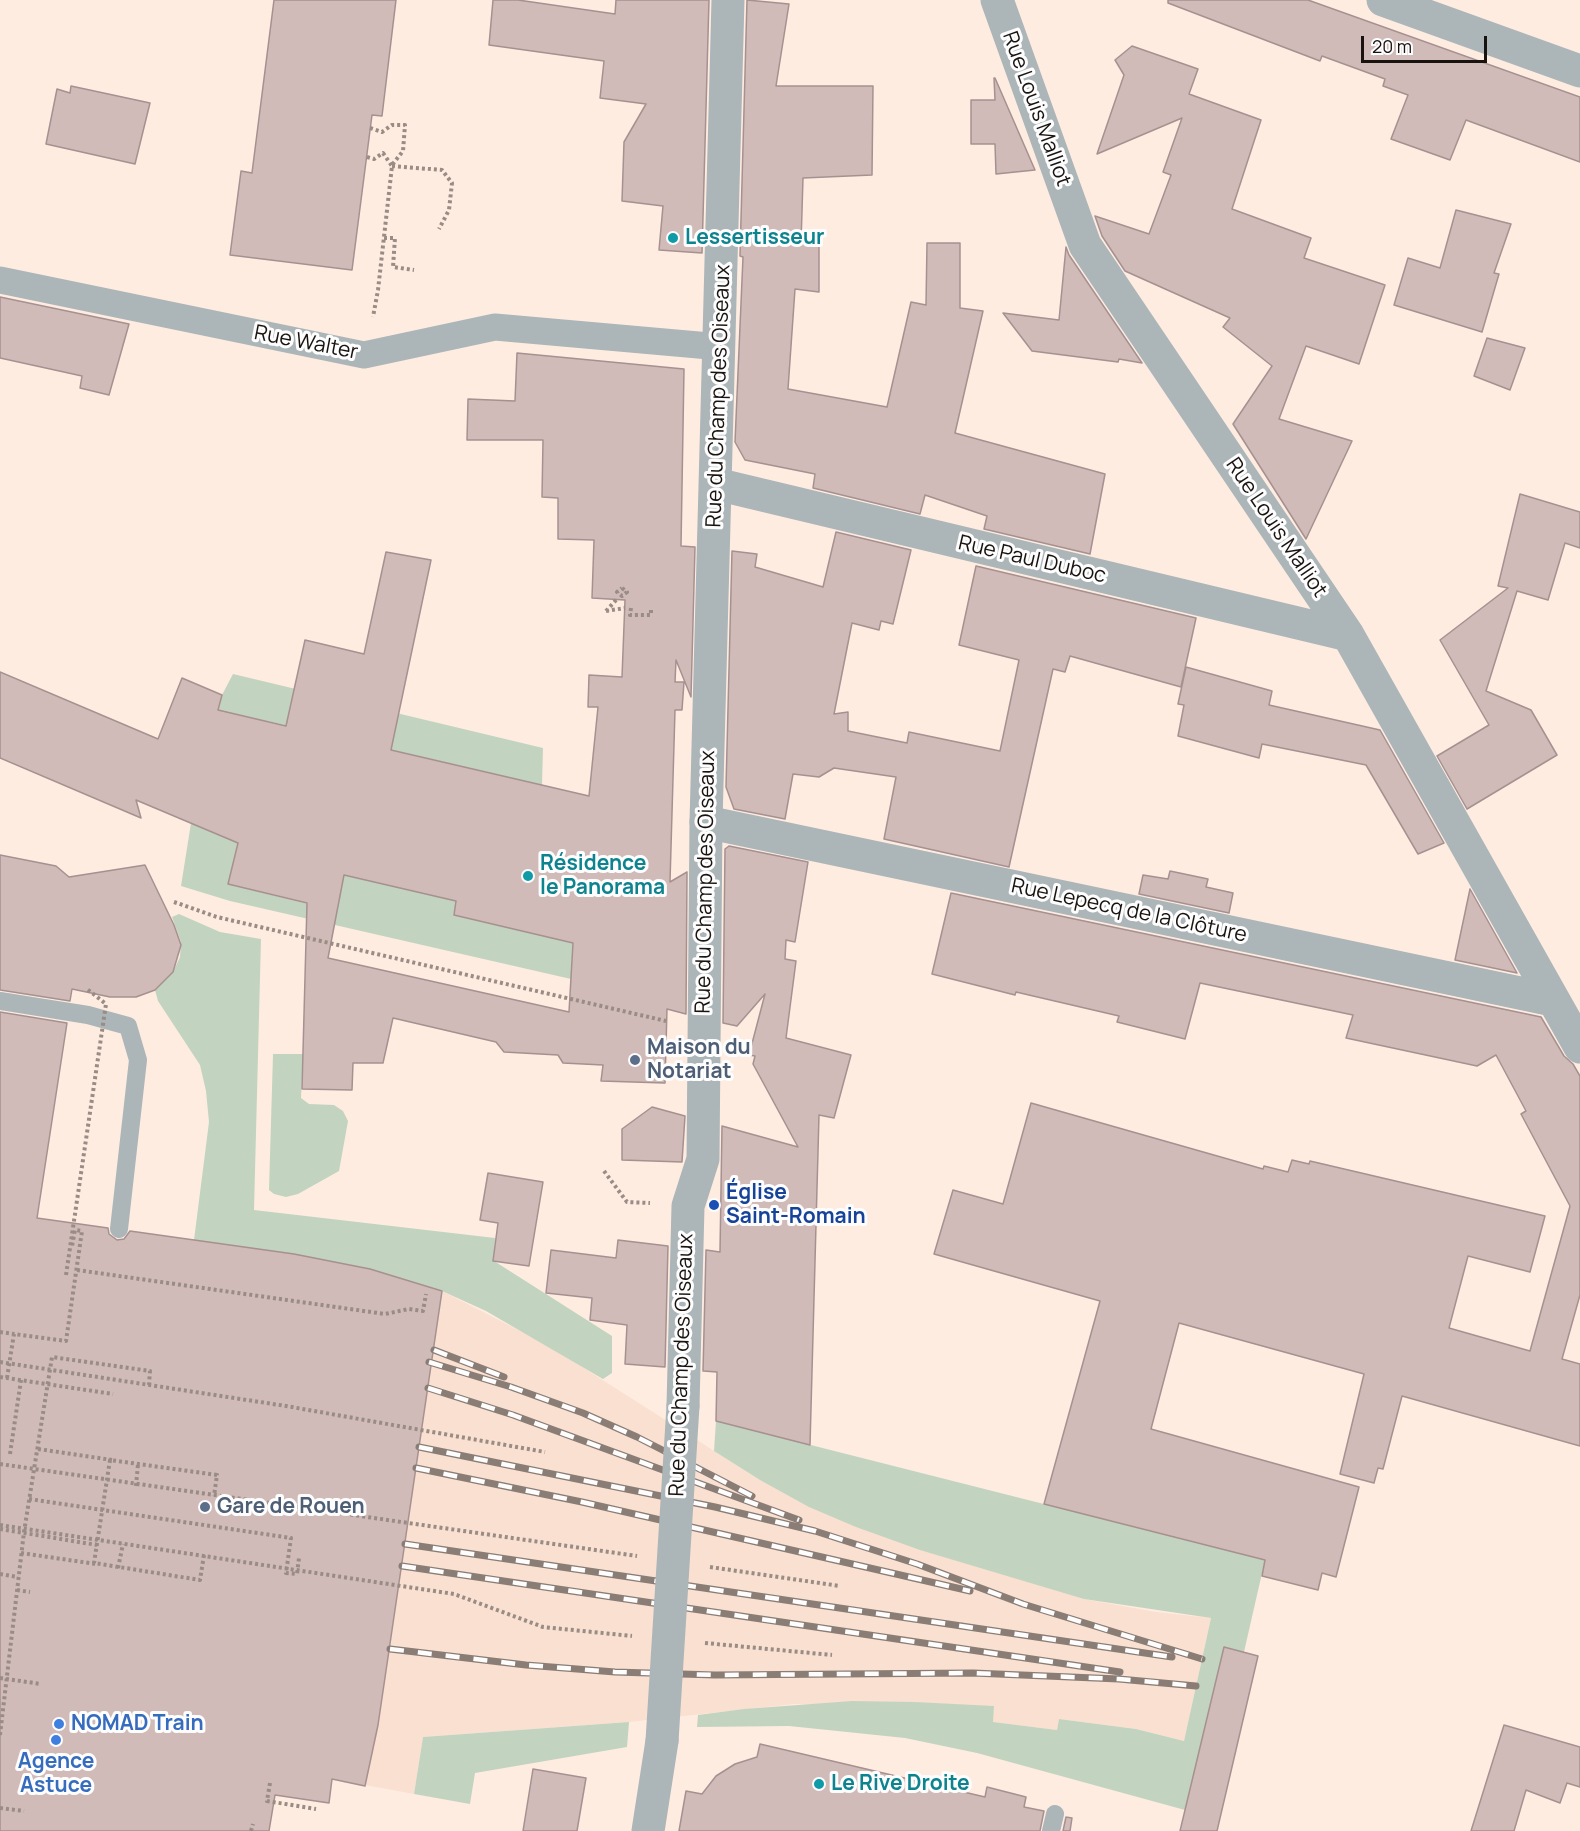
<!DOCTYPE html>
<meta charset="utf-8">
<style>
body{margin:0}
#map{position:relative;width:1580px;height:1831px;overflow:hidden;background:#feece1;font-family:Manrope,sans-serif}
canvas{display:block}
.scale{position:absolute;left:1361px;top:36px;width:126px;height:27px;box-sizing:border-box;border:3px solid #191310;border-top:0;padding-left:8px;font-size:18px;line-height:21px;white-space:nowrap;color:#191310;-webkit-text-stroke:4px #fdfdfd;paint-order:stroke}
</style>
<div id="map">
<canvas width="1580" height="1831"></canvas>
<div class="scale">20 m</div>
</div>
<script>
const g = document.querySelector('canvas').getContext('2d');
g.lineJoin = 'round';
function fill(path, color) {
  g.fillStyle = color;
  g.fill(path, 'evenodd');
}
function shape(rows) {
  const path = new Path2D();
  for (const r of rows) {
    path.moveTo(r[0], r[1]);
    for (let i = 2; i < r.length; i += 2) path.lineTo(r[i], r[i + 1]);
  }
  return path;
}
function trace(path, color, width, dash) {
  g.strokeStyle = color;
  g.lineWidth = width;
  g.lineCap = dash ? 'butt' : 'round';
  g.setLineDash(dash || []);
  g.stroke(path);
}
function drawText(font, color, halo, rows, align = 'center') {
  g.font = font + ' Manrope,sans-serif';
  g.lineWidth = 6;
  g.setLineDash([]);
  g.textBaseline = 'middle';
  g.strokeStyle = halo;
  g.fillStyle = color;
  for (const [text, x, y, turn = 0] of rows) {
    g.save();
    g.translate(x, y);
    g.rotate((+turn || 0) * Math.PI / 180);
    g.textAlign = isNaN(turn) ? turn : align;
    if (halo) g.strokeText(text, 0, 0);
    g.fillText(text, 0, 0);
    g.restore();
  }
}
fill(shape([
 [0,1221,141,1242,143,1233,294,1254,370,1269,442,1291,546,1344,760,1480,1084,1599,1156,1612,1211,1618,1184,1741,1136,1729,1059,1719,1057,1730,992,1722,994,1706,794,1704,629,1722,423,1737,414,1794,332,1779,329,1803,146,1777]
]), '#fae0d1');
fill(shape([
 [233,674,543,748,542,785,267,721,228,884,336,911,347,859,385,884,456,901,454,915,547,936,574,925,571,979,230,901,181,886,191,823,222,695],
 [179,914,220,932,261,939,254,1210,495,1238,494,1261,612,1336,612,1373,603,1379,486,1311,442,1291,370,1269,294,1254,194,1240,209,1122,206,1091,200,1065,158,1001,155,990,173,972,180,957,181,942,172,917],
 [273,1054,303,1054,301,1098,309,1104,334,1105,343,1111,348,1121,339,1171,298,1194,286,1197,274,1194,269,1190],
 [716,1421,1265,1560,1244,1652,1185,1810,977,1753,905,1738,789,1726,697,1727,698,1715,744,1709,852,1701,915,1702,994,1706,993,1722,1057,1730,1059,1719,1136,1729,1184,1741,1211,1618,1084,1599,920,1550,856,1527,809,1507,760,1480,714,1451],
 [629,1722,627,1747,475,1773,470,1804,414,1794,423,1737]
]), '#c2d4bf');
const building = shape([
 [274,0,396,0,382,116,372,115,352,270,230,255,241,171,252,173,274,0],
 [493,0,518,0,615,14,616,0,709,0,702,253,659,250,663,206,622,201,624,142,646,104,600,98,604,61,489,45,493,0],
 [747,0,789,4,776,86,873,86,872,175,803,178,801,244,819,244,819,292,795,289,788,389,887,407,911,302,926,305,927,243,960,243,960,308,983,311,955,433,1105,474,1090,554,984,529,987,516,925,495,920,514,813,488,815,474,745,460,735,442,743,257,740,256,747,0],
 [1168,0,1308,0,1580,97,1580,162,1466,120,1450,160,1391,139,1408,95,1383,86,1385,79,1322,56,1320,61,1168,3,1168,0],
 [1132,46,1198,69,1189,94,1261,120,1232,209,1311,238,1304,258,1385,285,1359,364,1306,346,1279,419,1352,441,1306,539,1233,424,1272,366,1223,327,1230,318,1125,271,1102,236,1095,216,1149,234,1171,175,1163,172,1182,118,1097,154,1124,75,1115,60,1132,46],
 [994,78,995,78,1035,170,996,174,995,144,971,144,971,100,995,100,994,78],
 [71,86,150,103,135,164,46,144,57,89,70,93,71,86],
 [1456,210,1511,224,1494,273,1499,274,1482,332,1394,305,1408,258,1440,268,1456,210],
 [1066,247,1069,255,1142,363,1119,359,1118,362,1032,351,1003,313,1059,320,1066,247],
 [0,297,129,324,109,395,80,388,82,376,0,358,0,297],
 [1487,338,1525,348,1510,390,1474,376,1487,338],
 [517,353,684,369,681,546,695,547,691,697,676,660,675,682,684,682,682,710,675,710,670,882,687,872,686,1014,667,1009,665,1083,601,1081,603,1065,563,1063,558,1055,504,1052,496,1042,393,1018,383,1063,353,1063,352,1090,302,1089,307,903,228,884,238,843,136,800,141,818,0,758,0,672,158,739,182,678,222,695,218,710,286,726,305,640,364,654,386,552,431,560,391,750,589,796,598,707,588,707,589,675,622,677,625,600,592,598,594,540,558,539,558,498,542,497,543,440,467,440,468,399,515,401,517,353],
 [344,875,456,901,454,915,573,943,569,1012,328,958,344,875],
 [1520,494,1580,512,1580,548,1565,543,1548,600,1517,591,1486,691,1531,710,1557,755,1467,809,1437,756,1489,725,1440,640,1508,588,1498,586,1520,494],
 [836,532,911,550,893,624,881,621,879,630,852,623,834,714,848,712,848,731,907,743,909,732,1000,751,1019,660,959,645,976,566,1196,618,1181,687,1070,656,1065,672,1053,669,1009,867,884,839,896,777,834,768,819,777,793,774,785,819,734,809,726,787,732,551,757,554,755,567,823,587,836,532],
 [1186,667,1272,691,1269,705,1380,730,1444,843,1418,854,1366,765,1262,744,1259,758,1178,736,1184,705,1178,704,1186,667],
 [729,846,808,862,795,942,786,940,785,959,796,961,786,1038,851,1055,834,1118,819,1115,810,1445,716,1421,717,1372,703,1371,706,1250,720,1252,722,1126,798,1147,753,1064,755,1056,749,1055,765,994,737,1026,723,1023,725,849,729,846],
 [0,855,56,866,69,877,145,865,174,925,181,945,173,972,155,990,136,997,110,997,72,989,70,1001,0,990,0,855],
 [1170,871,1208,879,1206,887,1233,893,1229,913,1139,894,1143,875,1168,879,1170,871],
 [1470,889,1517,973,1455,960,1470,889],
 [951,893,1541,1017,1564,1056,1573,1064,1580,1076,1580,1295,1562,1359,1580,1364,1580,1446,1402,1396,1383,1469,1378,1468,1374,1483,1340,1474,1364,1374,1179,1323,1151,1429,1359,1487,1336,1577,1322,1573,1318,1590,1262,1576,1265,1560,1044,1504,1100,1301,934,1254,953,1190,1003,1204,1031,1103,1263,1169,1264,1166,1288,1172,1292,1160,1309,1164,1310,1161,1545,1216,1530,1272,1468,1256,1449,1328,1530,1351,1570,1206,1521,1114,1526,1111,1496,1055,1477,1066,1346,1038,1353,1015,1200,983,1185,1039,1117,1022,1119,1016,1016,992,1015,995,932,974,951,893],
 [0,1012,67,1023,37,1218,108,1228,109,1234,117,1240,124,1239,130,1231,294,1254,370,1269,442,1291,378,1725,365,1786,332,1779,329,1803,275,1795,269,1831,0,1831,0,1012],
 [652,1107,685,1116,682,1162,622,1160,622,1129,652,1107],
 [488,1173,543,1182,529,1266,493,1261,498,1223,480,1220,488,1173],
 [618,1240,668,1246,665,1367,625,1364,627,1325,590,1320,592,1298,546,1293,551,1250,616,1258,618,1240],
 [1224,1647,1258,1656,1217,1831,1180,1831,1224,1647],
 [1504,1725,1580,1747,1580,1787,1567,1783,1560,1803,1526,1790,1514,1831,1471,1831,1504,1725],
 [760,1744,985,1797,987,1787,1026,1797,1024,1807,1044,1811,1040,1831,679,1831,686,1791,702,1794,716,1776,735,1764,757,1757,760,1744],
 [533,1769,586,1778,577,1831,523,1831,533,1769],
 [1066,1817,1072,1818,1070,1831,1063,1831,1066,1817]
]);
fill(building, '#d0bbb9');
trace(building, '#a69190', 1.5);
trace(shape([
 [370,128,382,132,392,125,405,125,403,151,392,165],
 [367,157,374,159,383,153,392,166,378,290,373,317],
 [392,166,442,170,452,183,449,210,439,229],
 [384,238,395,238,393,267,414,270],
 [622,588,627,592,622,596,617,592,622,588],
 [631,608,630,615,651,615,651,609],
 [606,611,625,608],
 [606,611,617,599],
 [174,902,217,917,666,1021],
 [604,1171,627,1202,650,1203],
 [77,1270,385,1314,409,1309,423,1311,426,1294],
 [0,1332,14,1334],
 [0,1362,286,1406,545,1452],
 [0,1377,113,1394],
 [7,1378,14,1334,66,1341,82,1231,75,1230,72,1246],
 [38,1449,112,1460],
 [10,1454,21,1380],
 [0,1464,637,1556],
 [136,1486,138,1464],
 [29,1499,291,1538,286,1573,297,1574,299,1558],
 [0,1525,454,1594,543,1627,632,1636],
 [0,1529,97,1545],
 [21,1553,96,1564],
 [204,1555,200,1580,94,1563,110,1460,217,1475,214,1496],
 [710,1567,840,1586],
 [118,1568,123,1544],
 [0,1574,18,1577],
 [17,1590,30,1592],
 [705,1643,832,1655],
 [0,1678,41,1684],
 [0,1735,24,1532,52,1357,150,1371,149,1385],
 [270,1783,267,1801,316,1809],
 [0,1808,24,1811],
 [251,1831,253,1824]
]), '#998c85', 4, [3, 3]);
trace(shape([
 [0,1001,88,1015,128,1026,138,1060,119,1229],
 [1051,1831,1055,1814]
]), '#acb5b8', 18);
trace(shape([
 [0,280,364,355,495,327,721,347]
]), '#acb5b8', 27);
trace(shape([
 [997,0,1085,245,1348,635,1580,1047],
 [1383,0,1580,71],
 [716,484,1348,635],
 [706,822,1553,1000]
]), '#acb5b8', 33);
trace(shape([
 [683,1406,688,1206,703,1159,706,822,728,0],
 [648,1831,662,1741]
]), '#acb5b8', 33);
const rail = shape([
 [434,1350,504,1377],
 [429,1362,511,1387,583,1413,637,1437,752,1496],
 [428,1388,513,1415,799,1520],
 [419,1447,715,1507,815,1531,917,1564,1023,1604,1202,1659],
 [416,1468,582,1502,970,1591],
 [405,1544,1172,1657],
 [402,1566,1120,1672],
 [390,1649,526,1665,615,1672,715,1675,973,1673,1119,1679,1196,1686]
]);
trace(rail, '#897d76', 7);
trace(rail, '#fdfdfd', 4.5, [14]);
trace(shape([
 [66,1275,106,1004,87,989]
]), '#998c85', 4, [3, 3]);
trace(shape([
 [662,1741,683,1406]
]), '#acb5b8', 33);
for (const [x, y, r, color] of [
 [673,238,6,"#0f9aa8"],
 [528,876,6,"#0f9aa8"],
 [635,1060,6,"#5c6f8a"],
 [714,1205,6,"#1a4fb4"],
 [205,1507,6,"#5c6f8a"],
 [59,1724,6,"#3f7fe0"],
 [56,1740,6,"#3f7fe0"],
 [819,1784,6,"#0f9aa8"]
]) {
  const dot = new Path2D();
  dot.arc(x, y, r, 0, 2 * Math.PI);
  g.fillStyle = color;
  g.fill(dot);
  trace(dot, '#fdfdfd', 2);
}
drawText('21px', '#191310', '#fdfdfd', [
 ["Rue Louis Malliot",1036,109,70],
 ["Rue Walter",306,343,11],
 ["Rue du Champ des Oiseaux",719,396,-88],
 ["Rue Louis Malliot",1276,528,56],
 ["Rue Paul Duboc",1032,560,13],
 ["Rue du Champ des Oiseaux",706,882,-89],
 ["Rue Lepecq de la Clôture",1129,911,12],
 ["Rue du Champ des Oiseaux",682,1365,-88]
]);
drawText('bold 21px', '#0d838f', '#fdfdfd', [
 ["Lessertisseur",685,238],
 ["Résidence",540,864],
 ["le Panorama",540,888],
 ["Le Rive Droite",831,1784]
], 'left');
drawText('bold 21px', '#4e5e75', '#fdfdfd', [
 ["Maison du",647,1048],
 ["Notariat",647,1072],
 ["Gare de Rouen",217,1507]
], 'left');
drawText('bold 21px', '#164399', '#fdfdfd', [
 ["Église",726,1193],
 ["Saint-Romain",726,1217]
], 'left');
drawText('bold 21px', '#366cbe', '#fdfdfd', [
 ["NOMAD Train",71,1724],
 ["Agence",56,1762,"center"],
 ["Astuce",56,1786,"center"]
], 'left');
</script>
